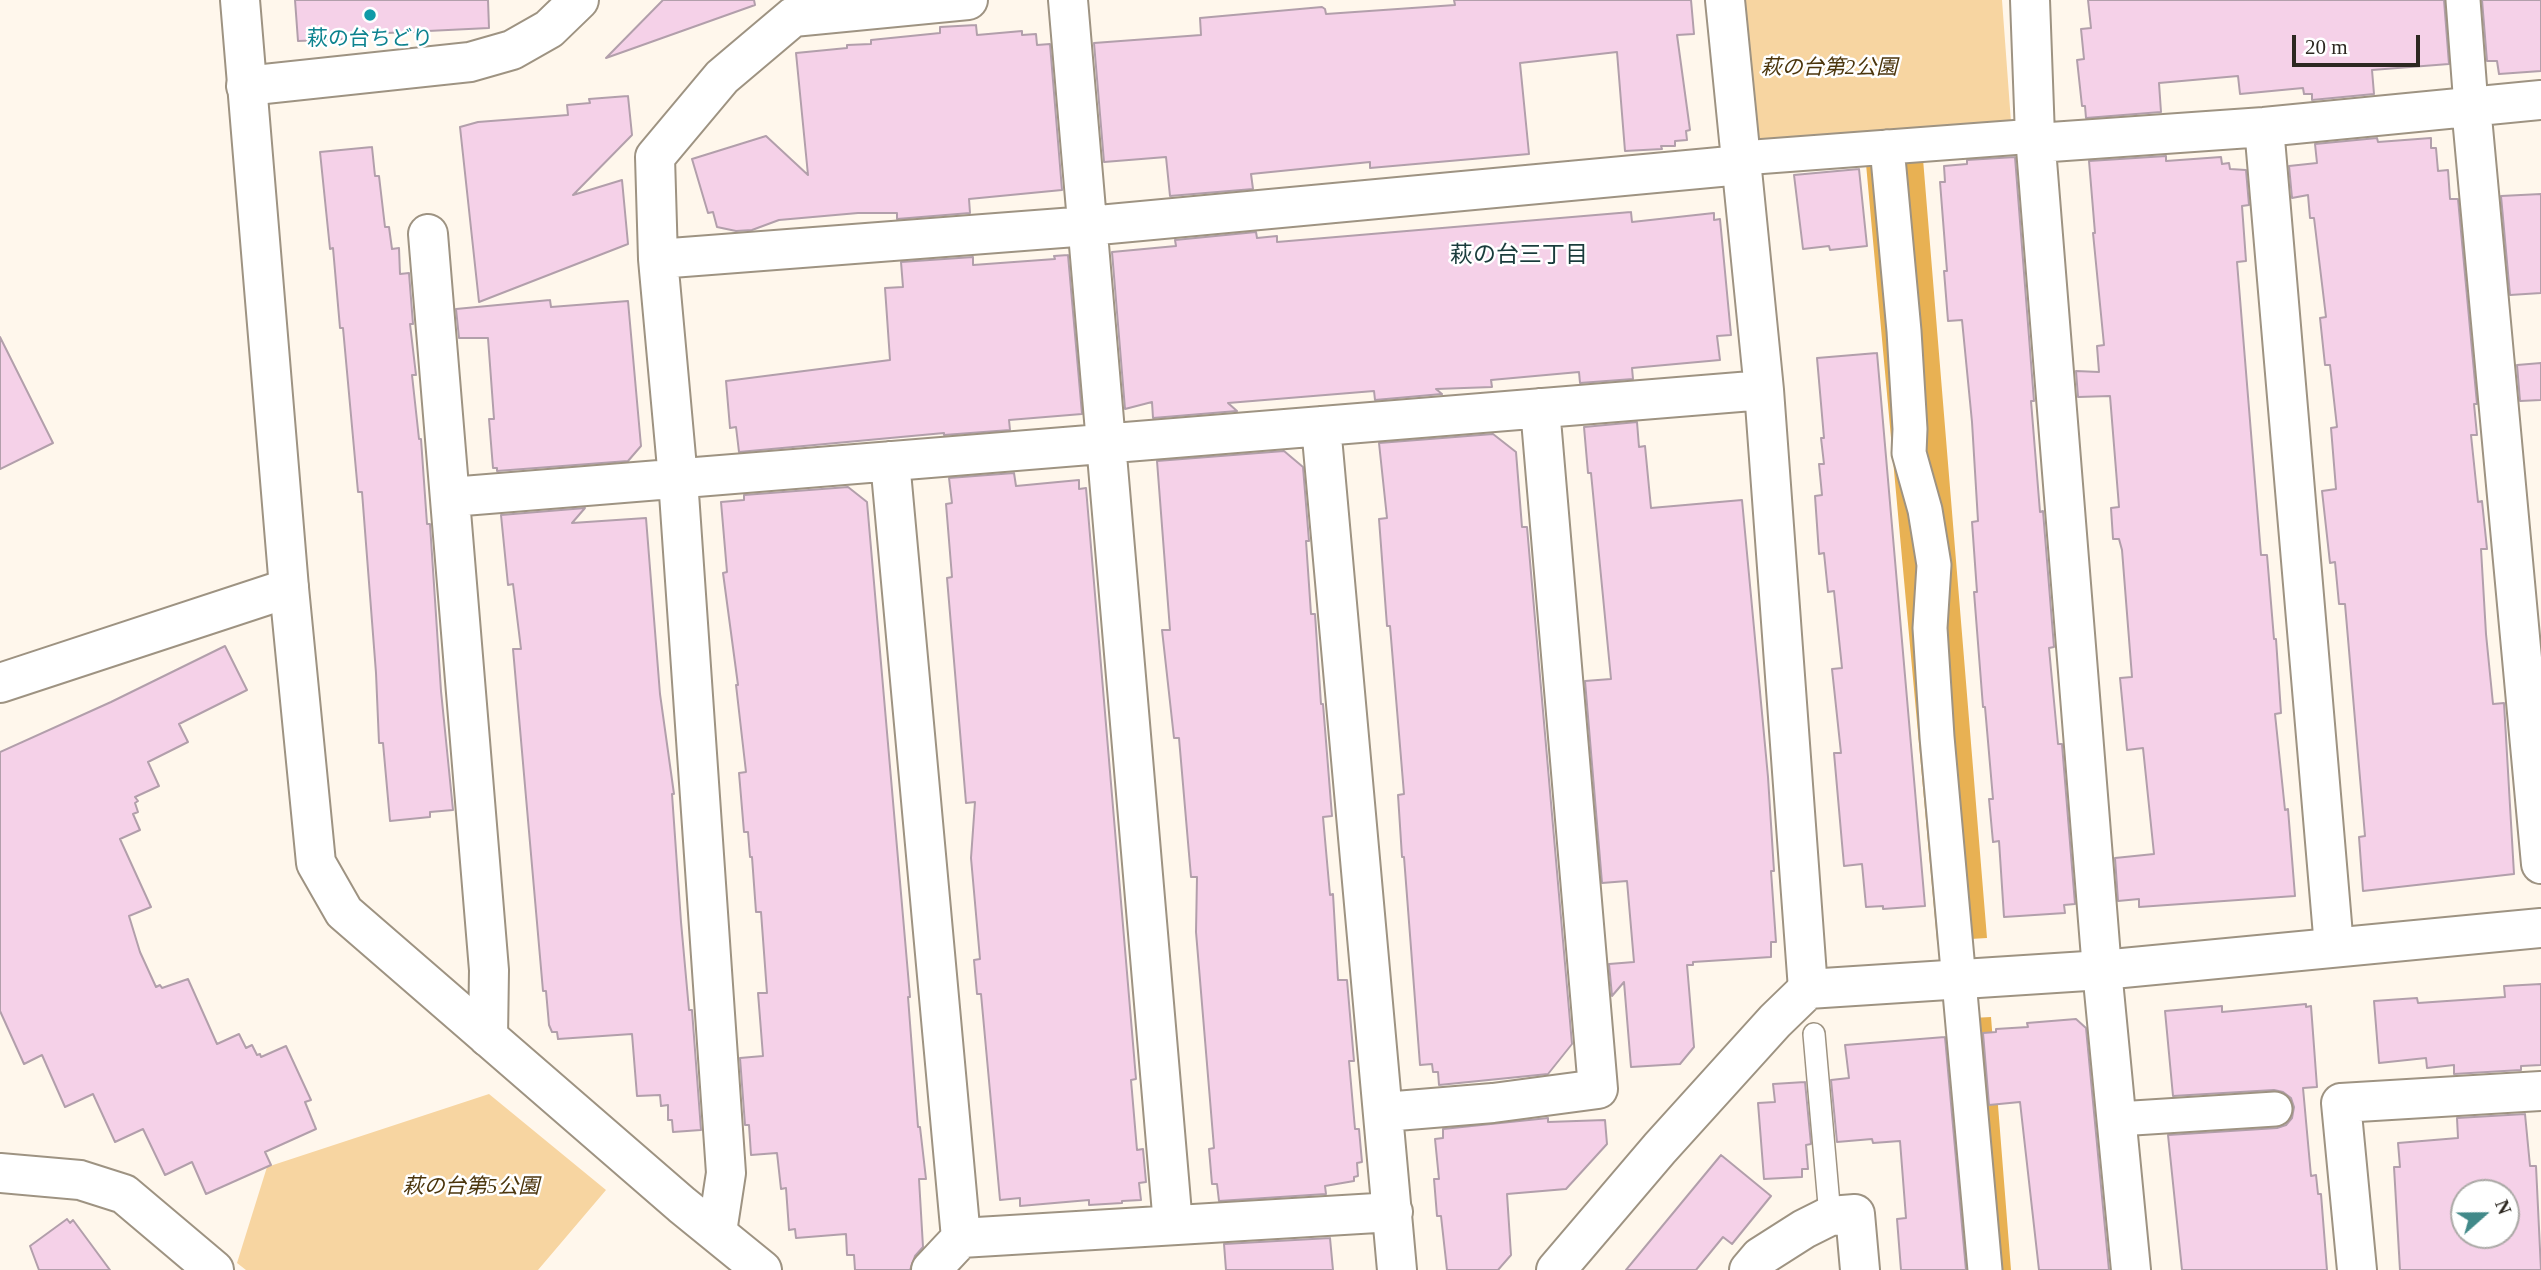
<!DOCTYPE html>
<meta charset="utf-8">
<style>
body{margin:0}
#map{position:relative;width:2541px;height:1270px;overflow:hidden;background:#fff7ec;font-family:"Times New Roman",serif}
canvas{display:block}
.north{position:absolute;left:2450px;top:1179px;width:70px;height:70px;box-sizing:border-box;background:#fff;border:2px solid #aba9a6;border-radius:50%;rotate:69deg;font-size:19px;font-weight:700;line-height:28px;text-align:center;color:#2d2821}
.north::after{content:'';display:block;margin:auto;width:24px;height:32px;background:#418989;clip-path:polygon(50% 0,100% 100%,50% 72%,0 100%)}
.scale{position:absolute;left:2292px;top:35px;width:128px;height:32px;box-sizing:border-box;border:4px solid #2d2821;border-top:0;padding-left:9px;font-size:21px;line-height:24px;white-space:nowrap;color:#2d2821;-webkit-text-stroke:5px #fff;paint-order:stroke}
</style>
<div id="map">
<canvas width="2541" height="1270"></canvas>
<div class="north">N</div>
<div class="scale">20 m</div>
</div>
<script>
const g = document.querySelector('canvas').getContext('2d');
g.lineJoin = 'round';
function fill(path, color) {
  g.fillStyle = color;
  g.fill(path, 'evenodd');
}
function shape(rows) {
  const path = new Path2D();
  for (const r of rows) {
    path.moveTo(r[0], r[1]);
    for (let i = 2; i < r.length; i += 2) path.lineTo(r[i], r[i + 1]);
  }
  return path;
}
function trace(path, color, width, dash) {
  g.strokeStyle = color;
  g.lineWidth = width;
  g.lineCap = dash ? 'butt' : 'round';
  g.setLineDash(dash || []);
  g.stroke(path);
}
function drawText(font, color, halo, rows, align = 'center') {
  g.font = font + ' "Times New Roman","Noto Sans JP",serif';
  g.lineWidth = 5;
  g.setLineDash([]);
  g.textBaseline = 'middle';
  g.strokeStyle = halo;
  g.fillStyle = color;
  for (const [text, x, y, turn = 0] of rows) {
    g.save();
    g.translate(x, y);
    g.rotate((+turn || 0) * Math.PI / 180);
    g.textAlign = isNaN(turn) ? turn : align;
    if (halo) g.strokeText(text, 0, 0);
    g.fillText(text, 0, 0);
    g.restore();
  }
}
fill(shape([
 [1745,0,2002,0,2011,122,1758,142],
 [489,1094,606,1190,538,1270,246,1270,237,1263,267,1167]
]), '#f7d5a1');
fill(shape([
 [1923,159,1987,938,1937,941,1866,164],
 [1991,1017,2011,1270,1973,1270,1953,1019]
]), '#e8b153');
const building = shape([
 [295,0,488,0,489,28,346,35,346,39,298,41,295,0],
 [663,0,754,0,755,5,606,58,663,0],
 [1454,0,1691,0,1694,34,1677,35,1690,130,1686,131,1687,140,1675,141,1675,146,1661,146,1662,149,1625,151,1617,52,1520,63,1529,154,1370,168,1370,162,1251,174,1253,189,1170,196,1166,157,1104,162,1094,43,1201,35,1200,18,1322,7,1325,9,1326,14,1455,5,1454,0],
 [2088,0,2444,0,2449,64,2372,70,2374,94,2312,100,2312,94,2304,94,2303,88,2240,94,2238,76,2159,83,2161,112,2086,118,2085,106,2082,106,2077,60,2084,59,2081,29,2091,28,2088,0],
 [2482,0,2541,0,2541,71,2499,74,2497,61,2487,61,2482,0],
 [976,25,977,35,1022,31,1022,35,1036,34,1037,45,1050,44,1062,190,969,199,970,213,897,219,897,213,858,213,779,220,752,230,736,231,717,227,713,212,708,213,692,159,766,136,808,175,796,53,847,48,847,45,871,44,871,40,940,33,940,27,976,25],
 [628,96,632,135,573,195,622,180,628,244,479,302,460,127,478,122,568,115,567,105,590,103,589,99,628,96],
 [2377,138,2378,142,2431,138,2431,148,2436,148,2438,171,2448,170,2450,199,2458,199,2477,404,2474,404,2477,435,2471,435,2478,502,2482,501,2487,549,2481,549,2486,634,2493,704,2504,703,2514,874,2363,891,2359,837,2365,836,2345,604,2339,604,2335,562,2330,563,2322,491,2336,489,2331,428,2337,427,2330,365,2325,365,2320,318,2326,317,2314,218,2310,218,2308,195,2292,198,2289,166,2317,163,2315,144,2377,138],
 [372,147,375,176,379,176,385,227,389,227,392,249,399,248,400,274,409,273,413,324,410,324,416,375,412,375,419,439,421,439,427,524,430,524,441,691,453,810,430,812,430,817,390,821,383,743,379,743,376,673,362,492,358,492,343,328,340,328,333,248,330,249,320,152,372,147],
 [2166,156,2166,161,2221,157,2222,164,2229,163,2230,169,2246,170,2249,205,2242,206,2246,261,2237,262,2261,555,2267,555,2274,639,2276,639,2281,713,2275,714,2285,810,2288,809,2295,896,2139,907,2139,899,2118,901,2115,858,2154,854,2143,748,2127,750,2120,678,2132,677,2122,550,2119,539,2113,539,2111,508,2119,507,2110,396,2078,397,2076,371,2099,372,2097,346,2104,345,2093,233,2095,233,2089,161,2166,156],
 [2015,157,2034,401,2031,401,2040,512,2043,511,2054,647,2049,648,2058,744,2062,744,2075,904,2064,905,2065,913,2004,917,1999,841,1993,842,1989,799,1993,799,1985,707,1983,707,1974,592,1977,592,1972,522,1978,521,1972,422,1962,320,1948,321,1944,271,1947,271,1940,182,1945,182,1944,166,1967,164,1967,160,2015,157],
 [1859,169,1867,246,1830,250,1829,246,1803,249,1794,175,1859,169],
 [2541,194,2541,293,2510,295,2501,196,2541,194],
 [1631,212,1632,222,1714,213,1714,220,1720,219,1731,335,1717,336,1720,360,1632,368,1633,379,1580,383,1579,372,1491,380,1492,387,1436,389,1442,394,1375,400,1374,391,1228,403,1237,411,1153,418,1152,402,1125,409,1112,252,1176,246,1175,240,1256,232,1257,238,1277,236,1277,242,1631,212],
 [1068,255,1082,414,1009,420,1010,430,944,435,944,433,739,452,736,427,730,428,726,381,890,360,885,288,903,287,901,262,973,257,973,265,1055,259,1054,256,1068,255],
 [550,300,551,307,628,301,641,446,628,461,497,471,497,468,493,468,489,419,494,419,488,338,459,338,456,309,550,300],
 [0,337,53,443,0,469,0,337],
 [1877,353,1925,906,1883,909,1883,906,1866,907,1862,864,1844,866,1834,753,1841,753,1832,669,1842,668,1834,591,1828,592,1824,553,1819,554,1815,496,1822,495,1819,464,1824,464,1821,438,1824,438,1817,358,1877,353],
 [2541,363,2541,400,2520,401,2517,365,2541,363],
 [1637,422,1639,447,1645,446,1651,508,1742,500,1768,777,1774,871,1771,871,1776,942,1771,942,1771,957,1693,962,1693,965,1687,965,1694,1047,1680,1064,1631,1067,1624,982,1612,996,1609,964,1634,962,1627,881,1602,883,1585,681,1611,679,1591,473,1588,473,1584,427,1637,422],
 [1493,434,1516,452,1522,527,1527,527,1572,1044,1548,1074,1439,1085,1438,1072,1433,1072,1432,1064,1420,1065,1404,857,1402,857,1398,795,1404,794,1390,626,1387,626,1379,519,1387,518,1379,443,1493,434],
 [1284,451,1303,467,1309,541,1306,541,1311,614,1315,614,1321,704,1323,704,1332,816,1323,817,1330,895,1333,894,1338,980,1347,980,1354,1061,1349,1061,1355,1129,1359,1129,1362,1162,1357,1163,1358,1176,1354,1177,1354,1181,1325,1186,1326,1194,1219,1201,1217,1184,1212,1184,1209,1149,1214,1148,1196,932,1197,877,1191,877,1179,738,1174,738,1162,630,1170,630,1157,461,1284,451],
 [1014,473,1016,486,1079,480,1079,489,1086,488,1136,1079,1131,1080,1137,1150,1143,1149,1146,1182,1139,1183,1141,1200,1122,1201,1122,1203,1089,1205,1089,1200,1020,1206,1020,1198,1000,1200,981,994,977,994,974,960,980,959,971,858,975,802,966,803,947,578,952,577,946,504,952,503,949,478,1014,473],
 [848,487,867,502,910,997,908,997,918,1127,920,1127,926,1179,919,1179,923,1247,915,1256,910,1270,855,1270,854,1255,847,1255,846,1234,796,1238,795,1229,789,1230,786,1188,781,1189,777,1153,751,1155,749,1125,745,1125,740,1058,763,1056,758,993,767,993,761,912,756,912,752,857,750,857,748,832,744,832,739,773,746,772,736,685,738,685,723,573,727,572,721,502,744,500,744,495,848,487],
 [585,508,572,523,646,518,660,694,674,794,672,794,681,922,689,1010,692,1010,701,1130,673,1132,672,1120,668,1120,668,1105,661,1106,660,1095,637,1096,632,1034,558,1039,557,1032,552,1032,549,1025,546,991,543,991,513,649,521,649,513,584,508,585,501,515,585,508],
 [225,646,247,690,179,724,188,742,148,762,159,786,135,797,138,801,135,803,138,812,133,814,140,830,120,839,151,907,129,916,140,952,156,987,160,985,162,988,188,979,217,1044,239,1034,246,1048,252,1045,257,1055,260,1054,261,1057,286,1046,311,1100,305,1102,316,1129,265,1152,271,1165,206,1194,192,1162,165,1175,143,1129,115,1142,93,1094,65,1107,42,1055,24,1064,0,1011,0,752,111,702,225,646],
 [2541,984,2541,1065,2521,1066,2521,1070,2454,1074,2454,1065,2427,1068,2426,1058,2379,1063,2374,1001,2417,998,2418,1003,2505,997,2504,986,2541,984],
 [2306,1004,2306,1007,2311,1006,2317,1087,2303,1088,2311,1176,2316,1175,2318,1194,2321,1194,2327,1270,2182,1270,2168,1135,2277,1128,2286,1125,2292,1118,2294,1107,2291,1098,2283,1092,2274,1090,2173,1096,2165,1011,2222,1006,2222,1012,2306,1004],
 [2076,1019,2086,1028,2109,1270,2039,1270,2020,1102,1989,1105,1983,1033,1996,1032,1996,1029,2028,1027,2027,1023,2076,1019],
 [1945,1037,1966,1270,1901,1270,1897,1219,1906,1218,1900,1141,1873,1143,1872,1139,1837,1142,1831,1080,1849,1078,1845,1045,1945,1037],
 [1805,1082,1811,1144,1806,1145,1808,1169,1802,1169,1802,1177,1764,1179,1758,1103,1775,1102,1773,1084,1805,1082],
 [2525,1114,2530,1166,2536,1166,2541,1270,2400,1270,2394,1167,2400,1167,2398,1143,2458,1138,2457,1118,2525,1114],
 [2464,1193,2506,1193,2506,1235,2464,1235,2464,1193],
 [1548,1118,1548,1122,1605,1120,1607,1144,1566,1189,1507,1194,1511,1255,1498,1270,1447,1270,1441,1216,1437,1216,1434,1179,1439,1179,1435,1139,1443,1138,1443,1129,1548,1118],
 [1721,1155,1771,1196,1732,1244,1723,1237,1696,1270,1626,1270,1721,1155],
 [67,1219,70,1223,73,1220,110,1270,39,1270,30,1246,67,1219],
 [1330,1238,1333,1270,1226,1270,1224,1244,1330,1238]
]);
fill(building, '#f5d1e8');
trace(building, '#b29fab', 2);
const service = shape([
 [1814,1034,1830,1216]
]);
const pedestrian = shape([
 [2463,0,2471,106],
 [1887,147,1904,331,1910,429,1909,453,1925,510,1934,565,1930,628,1937,737,1985,1270],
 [1742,158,2035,136],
 [2118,1119,2275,1109]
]);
const minor = shape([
 [1068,0,1173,1225],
 [1725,0,1764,390,1808,989],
 [2030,0,2035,136,2102,970,2131,1270],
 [246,86,470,62,512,50,549,29,579,0],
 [2471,106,2541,864],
 [2264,127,2334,947],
 [2037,143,2264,127,2541,100],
 [428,234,489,970,488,1037],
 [658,259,1088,226,1741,165],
 [1321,426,1397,1270],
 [890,461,961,1238],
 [451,497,1764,390],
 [0,683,289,588],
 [1384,1112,1493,1103,1598,1089,1540,408],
 [0,1173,80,1180,124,1194,214,1270],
 [717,1232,726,1173,678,479,658,259,655,157,722,77,793,17,968,0],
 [931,1270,961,1238,1393,1212],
 [1749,1270,1760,1257,1804,1229,1830,1216,1855,1214,1860,1270],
 [2357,1270,2341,1103,2541,1091]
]);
const tertiary = shape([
 [240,0,289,588,316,863,344,912,682,1205,762,1270],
 [1556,1270,1660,1148,1775,1021,1808,989,2102,970,2541,928]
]);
trace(service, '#9e9382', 24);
trace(pedestrian, '#9e9382', 37);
trace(minor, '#9e9382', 42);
trace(tertiary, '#9e9382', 42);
trace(service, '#fff', 21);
trace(pedestrian, '#fff', 33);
trace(minor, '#fff', 38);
trace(tertiary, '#fff', 38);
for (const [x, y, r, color] of [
 [370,15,7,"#0f9aa8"]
]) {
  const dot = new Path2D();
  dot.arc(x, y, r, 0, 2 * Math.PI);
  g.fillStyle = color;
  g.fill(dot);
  trace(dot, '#fff', 2.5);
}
drawText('21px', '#0d838f', '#fff', [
 ["萩の台ちどり",370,39]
]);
drawText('italic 21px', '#4b350c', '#fff', [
 ["萩の台第2公園",1829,68],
 ["萩の台第5公園",471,1187]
]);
drawText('23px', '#1a3c3c', '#fff', [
 ["萩の台三丁目",1519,256]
]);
</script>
